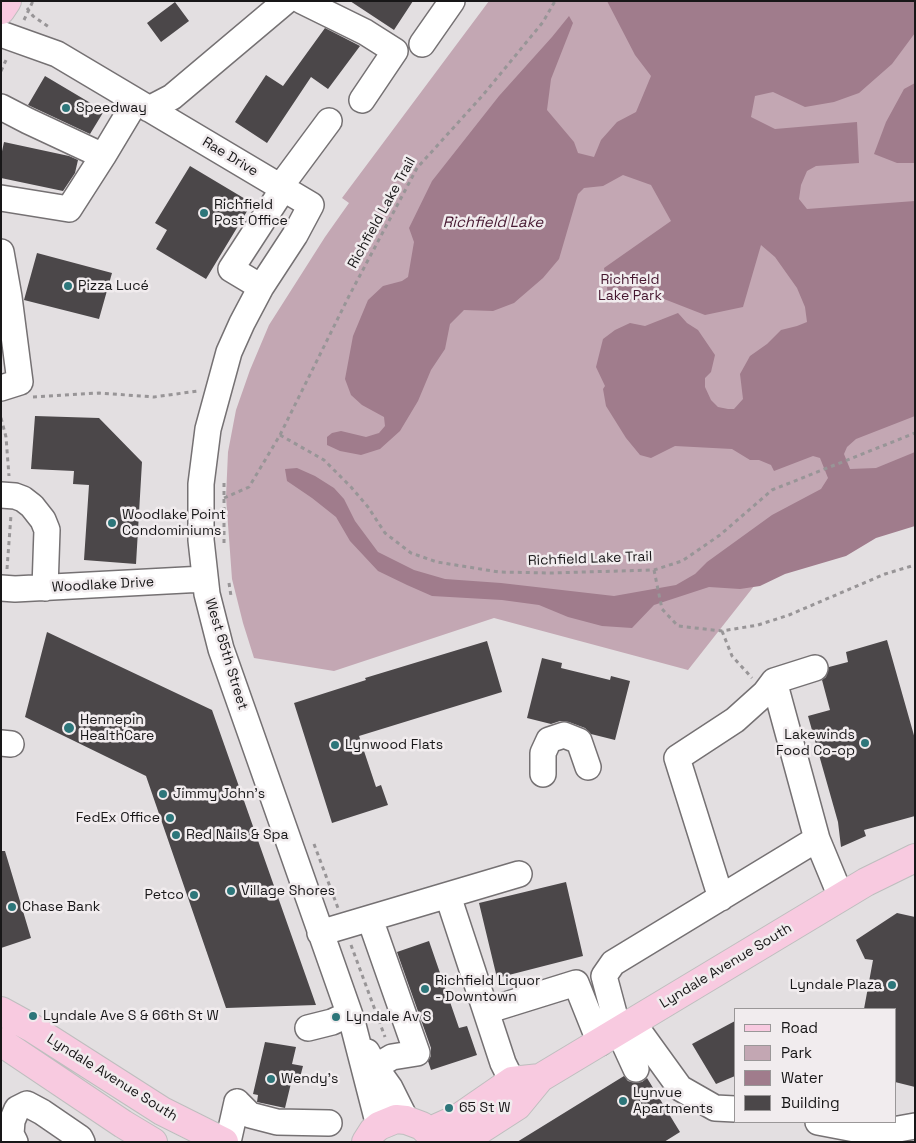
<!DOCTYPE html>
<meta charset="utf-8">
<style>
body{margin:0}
#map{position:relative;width:916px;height:1143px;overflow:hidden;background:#e3dfe1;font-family:"Space Grotesk",sans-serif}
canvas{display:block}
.frame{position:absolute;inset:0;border:2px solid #181718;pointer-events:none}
.legend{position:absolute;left:734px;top:1008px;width:162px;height:115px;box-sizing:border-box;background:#f1ecee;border:1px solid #9a9798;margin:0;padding:6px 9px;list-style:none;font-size:15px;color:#181718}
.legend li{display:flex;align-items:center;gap:10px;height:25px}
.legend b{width:25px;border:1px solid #9a9798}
</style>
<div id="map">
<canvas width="916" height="1143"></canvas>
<div class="frame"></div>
<ul class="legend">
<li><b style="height:6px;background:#f8cae0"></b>Road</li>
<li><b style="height:14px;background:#c3a7b3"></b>Park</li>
<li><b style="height:14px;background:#a07c8c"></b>Water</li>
<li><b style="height:14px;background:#4b4749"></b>Building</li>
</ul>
</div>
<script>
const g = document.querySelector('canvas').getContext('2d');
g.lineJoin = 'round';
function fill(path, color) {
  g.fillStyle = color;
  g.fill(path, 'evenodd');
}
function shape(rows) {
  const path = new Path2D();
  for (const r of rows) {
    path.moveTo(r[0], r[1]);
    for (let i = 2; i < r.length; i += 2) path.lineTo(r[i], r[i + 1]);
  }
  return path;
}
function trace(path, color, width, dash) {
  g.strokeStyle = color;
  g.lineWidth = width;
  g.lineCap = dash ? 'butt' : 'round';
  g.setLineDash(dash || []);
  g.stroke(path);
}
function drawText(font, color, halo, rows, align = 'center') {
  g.font = font + ' "Space Grotesk",sans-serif';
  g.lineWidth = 5;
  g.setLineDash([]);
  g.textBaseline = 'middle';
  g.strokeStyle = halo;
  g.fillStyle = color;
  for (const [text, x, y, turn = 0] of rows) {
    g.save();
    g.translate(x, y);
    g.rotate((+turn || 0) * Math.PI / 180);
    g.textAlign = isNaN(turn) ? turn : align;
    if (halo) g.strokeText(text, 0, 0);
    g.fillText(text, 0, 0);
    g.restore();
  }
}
fill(shape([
 [489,1,915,1,915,484,832,487,688,670,494,618,334,671,254,658,243,623,232,579,226,497,228,452,236,410,250,370,269,325,325,237,349,203,342,198]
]), '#c3a7b3');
fill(shape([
 [607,1,915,1,915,33,892,64,859,93,834,102,805,107,773,92,755,96,751,117,775,129,857,122,859,163,816,166,807,171,801,185,799,199,807,209,915,201,915,416,856,439,847,447,844,454,850,469,876,468,915,452,915,526,876,538,846,556,785,574,760,586,740,589,709,587,654,605,632,628,602,626,568,617,539,605,502,600,432,596,407,585,378,571,350,541,336,517,312,498,287,481,285,469,297,468,315,476,334,488,344,499,355,521,378,552,414,570,445,579,501,583,614,596,676,585,695,574,707,562,772,515,821,489,828,478,820,458,813,456,774,471,771,465,759,460,750,460,732,449,675,446,651,458,640,455,626,438,606,406,603,389,605,386,596,367,603,339,615,330,630,323,645,326,678,313,687,323,698,330,715,355,711,372,705,378,705,387,711,400,718,407,728,409,734,409,743,399,740,374,750,356,767,344,781,330,797,326,807,322,805,307,797,288,775,257,761,245,743,307,705,315,664,299,609,301,604,268,671,221,651,185,623,175,603,186,584,188,578,194,559,259,543,278,514,303,493,311,464,310,450,324,445,349,431,370,418,401,400,431,380,449,361,455,340,451,327,445,327,437,332,433,341,431,366,437,379,433,385,426,384,417,362,405,351,395,345,379,353,336,368,300,383,286,402,281,408,277,414,242,409,228,432,181,499,96,552,37,569,16,573,23,551,79,547,110,574,142,578,153,594,157,601,140,617,122,636,112,651,76,635,55],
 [915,83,915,163,897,163,874,154,886,122,904,89]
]), '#a07c8c');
fill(shape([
 [350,1,413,1,394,30],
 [175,2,189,21,161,42,147,23],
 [325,28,360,46,328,89,311,77,267,143,235,122,266,75,283,86],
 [45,76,104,111,90,134,28,105],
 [4,142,69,156,78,160,75,173,63,191,1,178,1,156],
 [190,166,252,203,206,279,156,249,167,230,155,223],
 [37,253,112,273,99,319,24,300],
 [35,416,99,418,142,462,136,564,84,560,89,485,73,484,74,471,31,469],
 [47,632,212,710,316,1005,226,1008,146,776,25,717],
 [887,640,915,739,915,816,864,830,866,836,841,847,838,822,808,716,830,710,822,680,826,677,829,667,848,662,846,652],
 [487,641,502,692,359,736,376,787,381,785,388,805,332,823,294,703,366,680,365,678],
 [542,658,562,663,561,668,610,680,611,676,630,681,615,740,591,734,585,728,569,722,560,721,551,724,527,718],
 [1,851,5,851,31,938,1,948],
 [566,882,583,956,497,978,479,903],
 [897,913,915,917,915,1087,895,1082,895,1009,864,1009,873,960,865,959,856,940],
 [429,941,459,1028,467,1026,477,1055,431,1070,428,1061,431,1056,431,1048,397,952],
 [735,1021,735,1076,716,1084,692,1044],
 [265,1042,296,1047,292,1064,303,1066,299,1081,292,1079,285,1108,257,1102,258,1095,253,1094],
 [624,1076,628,1081,635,1083,642,1082,647,1078,680,1132,664,1142,517,1142]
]), '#4b4749');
const minor = shape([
 [302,1,365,32,395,51,362,100],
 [1,34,57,54,311,205,295,235,261,287,242,323,229,352,208,429,201,484,201,540,207,594,221,649,352,1021,379,1126],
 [422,44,452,1],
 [1,107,28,121,103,156,136,101],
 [149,109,172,97,286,1],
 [280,187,329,121],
 [1,198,69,209,103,156],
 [1,252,9,297,20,382,1,388],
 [261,287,231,269,283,189],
 [1,495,15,496,23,499,32,506,43,520,47,530,45,588],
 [1,588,15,589,204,579],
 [774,681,817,839,841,897],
 [1,743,11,744],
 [543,774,543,753,549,740,564,735,579,741,588,767],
 [448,896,503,1063,512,1081],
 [721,898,677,758,735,720,765,693,774,681,815,668],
 [370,919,417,1053,392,1057,375,1067],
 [320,933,519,874],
 [486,1011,576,983,600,1043],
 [633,1023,680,1088,715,1108,735,1109],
 [308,1028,332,1022,349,1014],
 [367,1052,375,1067,390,1088,406,1120],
 [636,1069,619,1032,604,976,613,963,817,839],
 [237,1102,250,1115,277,1122,329,1123],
 [818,1122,876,1133,915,1126],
 [15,1142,11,1134,12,1121,17,1109,27,1104,42,1112,80,1138,82,1142],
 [228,1142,237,1102]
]);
const major = shape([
 [1,10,7,1],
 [1,1011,32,1028,162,1111,224,1142],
 [1,1042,123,1124,153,1142],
 [428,1132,457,1119,512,1081,540,1078],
 [366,1142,373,1131,379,1126,396,1119,406,1120,422,1126,428,1132,434,1142],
 [461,1142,517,1106,540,1078,866,882,915,858]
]);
trace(minor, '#757173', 28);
trace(major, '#bebebe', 30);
trace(shape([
 [27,8,33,16,49,27],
 [24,20,33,1],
 [1,71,7,58],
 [33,397,99,393,154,397,198,391],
 [1,418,6,437,9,476],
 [280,435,324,460,351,487,368,507,385,533,411,553,437,562,499,572,550,573,654,570,682,561,720,535,772,490,915,433],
 [224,483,224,545],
 [224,498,249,487,280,435,349,296,417,168,483,95,543,22,555,1],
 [7,569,11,515],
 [654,570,662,609,678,626,722,631,758,625,789,615,885,574,915,565],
 [229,583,231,596],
 [722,631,732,656,752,678],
 [314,844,338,908],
 [351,945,385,1037]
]), '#989597', 3, [4, 4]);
trace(minor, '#fff', 25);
trace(major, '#f8cae0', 28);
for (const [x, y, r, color] of [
 [66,108,5,"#2d767a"],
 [204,213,5,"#2d767a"],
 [68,286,5,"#2d767a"],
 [112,523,5,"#2d767a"],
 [69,728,6,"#2d767a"],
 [865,743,5,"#2d767a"],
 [335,745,5,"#2d767a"],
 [163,794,5,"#2d767a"],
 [170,818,5,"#2d767a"],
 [176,835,5,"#2d767a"],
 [231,891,5,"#2d767a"],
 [194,895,5,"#2d767a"],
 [12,907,5,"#2d767a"],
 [892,985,5,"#2d767a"],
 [425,989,5,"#2d767a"],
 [33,1016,5,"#2d767a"],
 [336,1017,5,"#2d767a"],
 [271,1079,5,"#2d767a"],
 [623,1101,5,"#2d767a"],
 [449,1108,5,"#2d767a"]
]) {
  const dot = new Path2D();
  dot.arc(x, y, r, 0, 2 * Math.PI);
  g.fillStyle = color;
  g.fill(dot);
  trace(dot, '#f1ecee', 2);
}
drawText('14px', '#181718', '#f1ecee', [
 ["Speedway",76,108],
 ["Richfield",214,205],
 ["Post Office",214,221],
 ["Pizza Lucé",78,286],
 ["Woodlake Point",122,515],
 ["Condominiums",122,531],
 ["Hennepin",80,720],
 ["HealthCare",80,736],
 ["Lakewinds",855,735,"right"],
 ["Food Co-op",855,751,"right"],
 ["Lynwood Flats",345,745],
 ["Jimmy John's",173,794],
 ["FedEx Office",160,818,"right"],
 ["Red Nails & Spa",186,835],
 ["Village Shores",241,891],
 ["Petco",184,895,"right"],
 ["Chase Bank",22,907],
 ["Richfield Liquor",435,981],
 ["- Downtown",435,997],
 ["Lyndale Plaza",882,985,"right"],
 ["Lyndale Ave S & 66th St W",43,1016],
 ["Lyndale Av S",346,1017],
 ["Wendy's",281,1079],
 ["Lynvue",633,1093],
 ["Apartments",633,1109],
 ["65 St W",459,1108]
], 'left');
drawText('14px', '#181718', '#f1ecee', [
 ["Rae Drive",230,157,31],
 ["Richfield Lake Trail",382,213,-61],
 ["Richfield Lake Trail",590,559,-2],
 ["Woodlake Drive",103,585,-3],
 ["West 65th Street",226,654,73],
 ["Lyndale Avenue South",726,966,-31],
 ["Lyndale Avenue South",112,1078,32]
]);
drawText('14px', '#45162f', '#f1ecee', [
 ["Richfield",630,280],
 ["Lake Park",630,296]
]);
drawText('italic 15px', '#461730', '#f1ecee', [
 ["Richfield Lake",493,223]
]);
</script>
